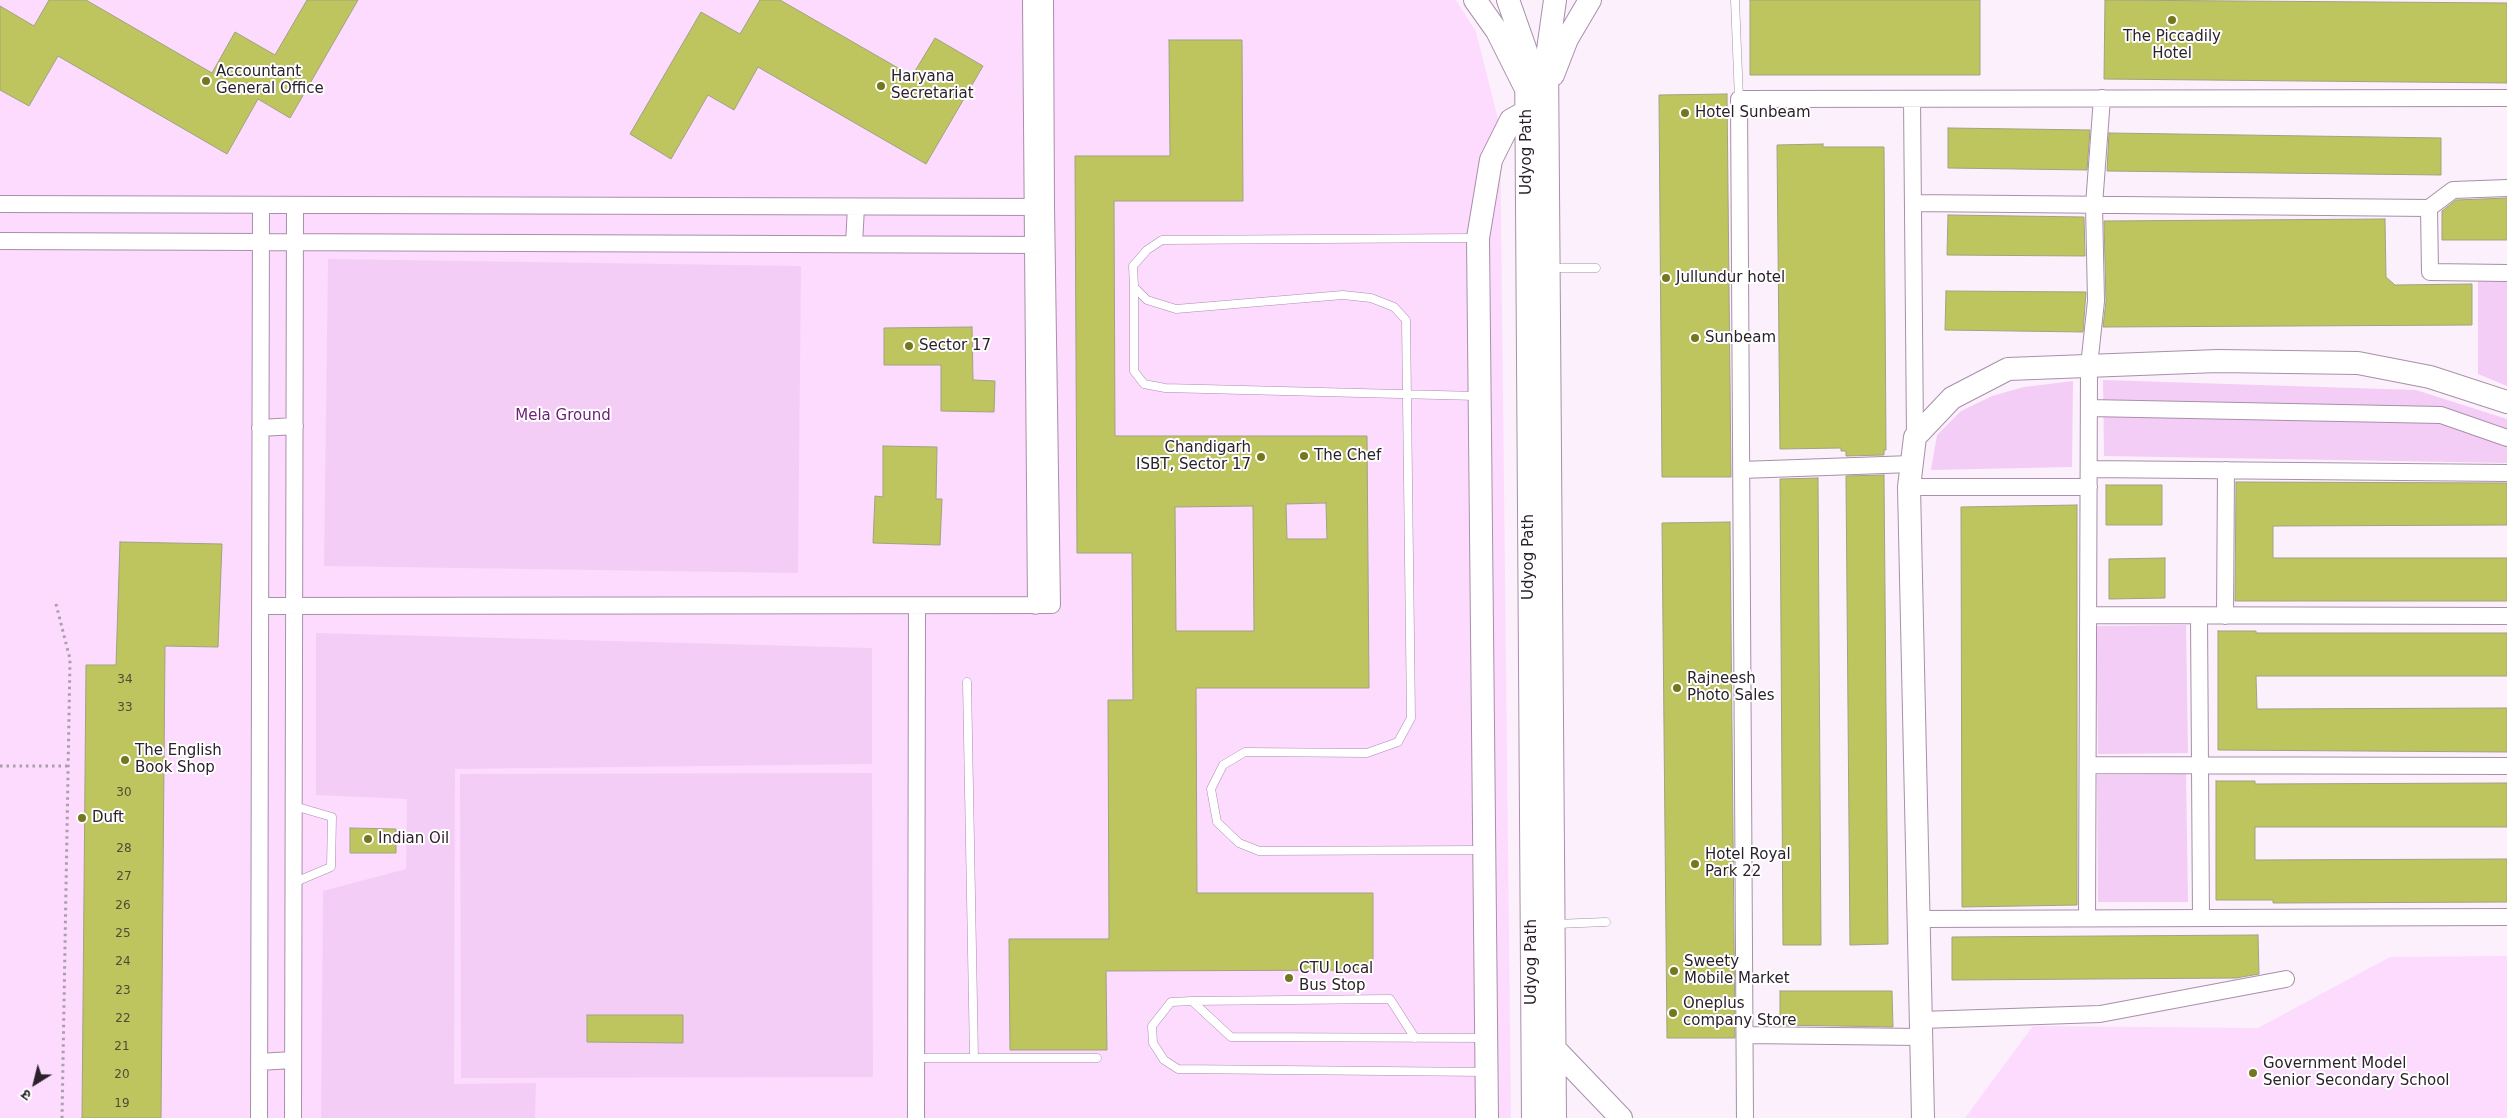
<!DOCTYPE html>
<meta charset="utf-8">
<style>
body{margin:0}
#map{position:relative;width:2507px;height:1118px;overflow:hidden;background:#fbf0fc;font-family:"DejaVu Sans","Noto Sans Devanagari",sans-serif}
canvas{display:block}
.north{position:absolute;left:10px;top:1058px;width:50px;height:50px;-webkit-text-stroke:4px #fff;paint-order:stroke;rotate:216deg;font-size:14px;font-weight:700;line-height:20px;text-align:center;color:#2b212b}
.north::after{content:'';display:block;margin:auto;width:18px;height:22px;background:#2b212b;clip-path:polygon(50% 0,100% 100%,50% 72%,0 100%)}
</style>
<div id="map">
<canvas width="2507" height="1118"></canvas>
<div class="north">उ</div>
</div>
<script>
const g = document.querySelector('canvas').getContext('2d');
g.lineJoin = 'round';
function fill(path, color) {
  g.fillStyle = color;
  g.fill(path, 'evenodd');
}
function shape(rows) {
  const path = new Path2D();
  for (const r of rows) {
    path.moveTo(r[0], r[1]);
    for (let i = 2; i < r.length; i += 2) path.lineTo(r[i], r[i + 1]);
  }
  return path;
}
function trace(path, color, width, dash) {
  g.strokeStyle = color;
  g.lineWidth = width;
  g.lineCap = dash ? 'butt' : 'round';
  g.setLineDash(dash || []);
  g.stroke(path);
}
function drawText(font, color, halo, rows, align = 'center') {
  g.font = font + ' "DejaVu Sans",sans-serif';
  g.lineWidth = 4;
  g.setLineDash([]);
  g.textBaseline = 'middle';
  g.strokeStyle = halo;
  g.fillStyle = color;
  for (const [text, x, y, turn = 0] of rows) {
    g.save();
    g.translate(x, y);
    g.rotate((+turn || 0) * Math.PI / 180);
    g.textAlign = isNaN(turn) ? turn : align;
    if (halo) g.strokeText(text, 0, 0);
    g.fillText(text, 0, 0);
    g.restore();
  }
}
fill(shape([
 [0,0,1456,0,1476,32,1500,127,1511,1118,0,1118],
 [2507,956,2507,1118,1965,1118,2033,1026,2258,1028,2390,957]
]), '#fcdbfe');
fill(shape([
 [328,259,801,266,798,573,324,566],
 [2478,280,2507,281,2507,386,2478,374],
 [2103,380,2416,390,2507,419,2507,463,2104,456],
 [2073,381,2072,467,1931,470,1937,435,1961,411,1992,396,2024,387],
 [2186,625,2188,753,2098,754,2096,626],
 [316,633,872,648,872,764,455,769,454,1084,536,1083,535,1118,321,1118,323,891,406,869,407,799,316,795],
 [872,773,873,1077,461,1078,460,774],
 [2186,774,2188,902,2098,902,2097,775]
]), '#f4cdf7');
const building = shape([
 [49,0,86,0,212,73,235,32,275,55,307,0,358,0,290,118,258,99,227,154,58,56,29,106,0,90,0,6,34,26,49,0],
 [760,0,780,0,912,76,935,38,983,66,926,164,758,67,734,110,708,95,671,159,630,134,701,12,740,34,760,0],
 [1750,0,1980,0,1980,75,1750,75,1750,0],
 [2105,0,2507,3,2507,83,2104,79,2105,0],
 [1169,40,1242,40,1243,201,1114,201,1115,436,1367,436,1369,688,1196,688,1197,893,1373,893,1373,970,1106,971,1107,1050,1010,1050,1009,939,1109,939,1108,700,1133,700,1132,553,1077,553,1075,156,1170,156,1169,40],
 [1326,503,1327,539,1287,539,1286,504,1326,503],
 [1253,506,1254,631,1176,631,1175,507,1253,506],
 [1727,94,1731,477,1662,477,1659,95,1727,94],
 [1948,128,2090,130,2087,170,1948,168,1948,128],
 [2109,133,2441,138,2441,175,2107,171,2109,133],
 [1823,144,1823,147,1884,147,1886,450,1884,450,1884,455,1846,456,1846,451,1841,451,1841,448,1780,449,1777,145,1823,144],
 [2507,198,2507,240,2442,240,2442,211,2456,200,2507,198],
 [1948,215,2084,217,2085,256,1947,255,1948,215],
 [2385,219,2386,277,2395,285,2472,284,2472,325,2103,327,2106,301,2104,221,2385,219],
 [1946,291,2086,292,2083,332,1945,330,1946,291],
 [972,327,973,380,995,381,994,412,941,411,941,365,884,365,884,328,972,327],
 [883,446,937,447,936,499,942,499,940,545,873,543,875,496,883,497,883,446],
 [1884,475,1888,944,1850,945,1846,476,1884,475],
 [1818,478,1821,945,1783,945,1780,479,1818,478],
 [2236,482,2507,483,2507,525,2273,526,2273,558,2507,558,2507,601,2235,601,2236,482],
 [2106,485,2162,485,2162,525,2106,525,2106,485],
 [2077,505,2077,905,1962,907,1961,507,2077,505],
 [1730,522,1735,1038,1667,1038,1662,523,1730,522],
 [120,542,222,544,218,647,165,646,161,1118,82,1118,86,665,116,665,120,542],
 [2165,558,2165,598,2109,599,2109,559,2165,558],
 [2218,631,2256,631,2256,633,2507,633,2507,676,2256,676,2257,709,2507,708,2507,752,2218,750,2218,631],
 [2216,781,2255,781,2255,784,2507,783,2507,827,2255,827,2255,860,2507,859,2507,902,2273,903,2273,900,2216,900,2216,781],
 [350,828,396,829,396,853,350,853,350,828],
 [2258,935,2259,974,2236,978,1952,980,1952,937,2258,935],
 [1780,991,1892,991,1893,1027,1780,1025,1780,991],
 [587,1015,683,1015,683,1043,587,1042,587,1015]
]);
fill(building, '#bec55e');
trace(building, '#a0a381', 1);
const lane = shape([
 [1735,0,1739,99],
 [1475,238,1162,240,1147,250,1133,266,1134,287,1147,300,1176,309,1343,295,1371,298,1394,307,1406,320,1411,718,1398,742,1367,753,1245,752,1223,765,1211,789,1217,822,1239,843,1259,851,1482,850],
 [1551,268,1596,268],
 [1134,287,1134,371,1144,384,1165,388,1477,396],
 [967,682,974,1058],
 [293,883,331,867,332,817,294,806],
 [1556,924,1606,922],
 [1192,1001,1390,999,1415,1038],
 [916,1058,1097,1058],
 [1485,1072,1178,1069,1164,1060,1153,1043,1152,1026,1171,1002,1192,1001,1231,1037,1485,1038]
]);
const street = shape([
 [1031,0,1036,606],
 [1912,99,1915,437],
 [1913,203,2429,208,2430,272,2507,273],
 [0,204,1046,207],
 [2429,208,2453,190,2507,188],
 [0,241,1046,245],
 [854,244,856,207],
 [2089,408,2441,415,2507,438],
 [260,428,295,426],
 [2089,469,2507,473],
 [1741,470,1912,464],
 [1909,487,2089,487],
 [260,606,1052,605,1046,207,1045,0],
 [2088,615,2507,616],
 [2199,616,2201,918],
 [2225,616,2226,470],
 [2088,765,2507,766],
 [2087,918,2089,366,2096,301,2094,205,2102,98],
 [1918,919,2507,917],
 [1921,1020,2100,1014,2286,979],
 [1745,1035,1921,1037],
 [259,1062,293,1060],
 [259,1118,261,205],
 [293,1118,295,205],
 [916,1118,917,606],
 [1745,1118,1739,99,2507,98]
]);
const secondary = shape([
 [1475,0,1497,31,1524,85],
 [1508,0,1526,51,1533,1118],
 [1553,75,1567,39,1590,0],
 [1554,1048,1621,1118],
 [1487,1118,1478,238,1491,160,1511,120,1526,112],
 [1555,1118,1547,57,1555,0],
 [1923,1118,1909,487,1915,437,1952,398,2008,369,2218,361,2358,363,2430,377,2507,402]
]);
trace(lane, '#a88faa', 9);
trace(street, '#a88faa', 18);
trace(secondary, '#a88faa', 24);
trace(shape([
 [56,604,70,659,62,1118],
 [0,766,67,766]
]), '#a99ea9', 3, [2.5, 4]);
trace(lane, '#fff', 8);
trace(street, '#fff', 16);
trace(secondary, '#fff', 22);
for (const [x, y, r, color] of [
 [2172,20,5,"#727720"],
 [206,81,5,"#727720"],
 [881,86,5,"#727720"],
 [1685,113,5,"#727720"],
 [1666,278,5,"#727720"],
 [1695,338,5,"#727720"],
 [909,346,5,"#727720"],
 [1304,456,5,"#727720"],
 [1261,457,5,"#727720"],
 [1677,688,5,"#727720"],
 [125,760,5,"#727720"],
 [82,818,5,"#727720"],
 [368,839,5,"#727720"],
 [1695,864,5,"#727720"],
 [1674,971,5,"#727720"],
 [1289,978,5,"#727720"],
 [1673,1013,5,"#727720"],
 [2253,1073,5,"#727720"]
]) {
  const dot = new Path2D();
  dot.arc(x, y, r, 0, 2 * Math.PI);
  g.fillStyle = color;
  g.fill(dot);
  trace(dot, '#fff', 2);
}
drawText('12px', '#504a38', null, [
 ["34",125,680],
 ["33",125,708],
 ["30",124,793],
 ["28",124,849],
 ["27",124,877],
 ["26",123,906],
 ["25",123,934],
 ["24",123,962],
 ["23",123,991],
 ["22",123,1019],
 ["21",122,1047],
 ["20",122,1075],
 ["19",122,1104]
]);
drawText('15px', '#2b212b', '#fff', [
 ["The Piccadily",2172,37,"center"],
 ["Hotel",2172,54,"center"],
 ["Accountant",216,72],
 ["General Office",216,89],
 ["Haryana",891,77],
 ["Secretariat",891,94],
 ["Hotel Sunbeam",1695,113],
 ["Jullundur hotel",1676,278],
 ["Sunbeam",1705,338],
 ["Sector 17",919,346],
 ["Chandigarh",1251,448,"right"],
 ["ISBT, Sector 17",1251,465,"right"],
 ["The Chef",1314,456],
 ["Rajneesh",1687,679],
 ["Photo Sales",1687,696],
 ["The English",135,751],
 ["Book Shop",135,768],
 ["Duft",92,818],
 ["Indian Oil",378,839],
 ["Hotel Royal",1705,855],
 ["Park 22",1705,872],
 ["Sweety",1684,962],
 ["Mobile Market",1684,979],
 ["CTU Local",1299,969],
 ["Bus Stop",1299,986],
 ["Oneplus",1683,1004],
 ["company Store",1683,1021],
 ["Government Model",2263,1064],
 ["Senior Secondary School",2263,1081]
], 'left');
drawText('15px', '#2b212b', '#fff', [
 ["Udyog Path",1527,152,-90],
 ["Udyog Path",1529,557,-90],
 ["Udyog Path",1532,962,-90]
]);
drawText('15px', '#702079', '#fff', [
 ["Mela Ground",563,416]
]);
</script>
